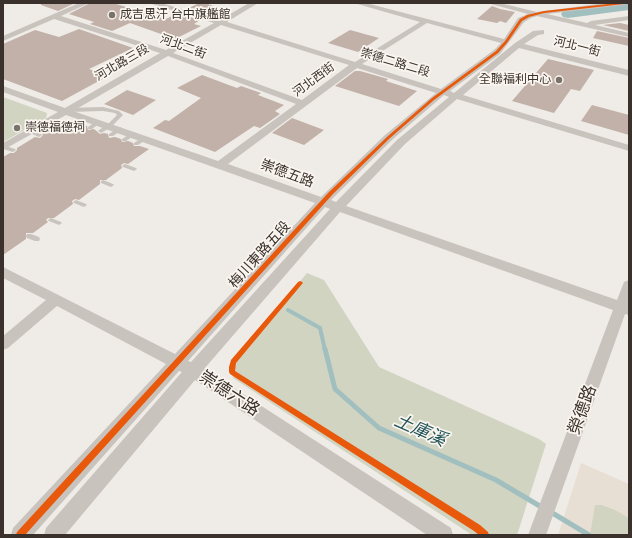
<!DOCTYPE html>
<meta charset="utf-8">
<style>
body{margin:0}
#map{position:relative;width:632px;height:538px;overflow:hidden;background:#efebe6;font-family:"Archivo Narrow",sans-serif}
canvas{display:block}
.frame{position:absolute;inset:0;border:4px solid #3a312c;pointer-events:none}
</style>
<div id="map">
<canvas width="632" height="538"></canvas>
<div class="frame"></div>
</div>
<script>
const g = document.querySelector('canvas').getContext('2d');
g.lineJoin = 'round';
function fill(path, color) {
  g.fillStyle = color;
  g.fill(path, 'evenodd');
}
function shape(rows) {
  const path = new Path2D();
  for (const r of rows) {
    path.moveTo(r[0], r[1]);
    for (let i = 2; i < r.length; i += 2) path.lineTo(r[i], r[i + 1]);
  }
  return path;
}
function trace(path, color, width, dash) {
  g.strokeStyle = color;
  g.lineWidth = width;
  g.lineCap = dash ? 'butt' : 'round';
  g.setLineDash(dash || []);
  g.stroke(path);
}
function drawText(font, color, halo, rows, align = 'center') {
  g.font = font + ' "Archivo Narrow","Noto Sans TC",sans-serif';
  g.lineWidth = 3.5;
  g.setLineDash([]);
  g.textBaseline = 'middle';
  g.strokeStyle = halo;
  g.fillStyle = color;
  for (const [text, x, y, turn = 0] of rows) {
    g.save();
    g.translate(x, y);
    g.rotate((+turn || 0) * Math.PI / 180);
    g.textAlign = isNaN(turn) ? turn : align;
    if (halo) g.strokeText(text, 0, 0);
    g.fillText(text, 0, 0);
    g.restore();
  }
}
fill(shape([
 [3,97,47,113,46,118,3,142],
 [307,273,324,280,379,367,539,439,546,444,517,535,472,535,233,378,230,365],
 [579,480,629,485,629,535,560,535]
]), '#d0d4c1');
fill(shape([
 [581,463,629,484,629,518,615,510,602,505,595,505,590,535,558,535]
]), '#e8dfd4');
trace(shape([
 [288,310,320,328,325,350]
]), '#a2bfc0', 4);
trace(shape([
 [325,349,335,389,379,428,496,480,543,508],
 [549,511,589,535]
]), '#a2bfc0', 5);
fill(shape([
 [622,3,629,3,629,10,568,18,563,17,561,14,563,11,568,10,622,3]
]), '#a2bfc0');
fill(shape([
 [41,3,75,3,58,11,41,5],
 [90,3,113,3,166,19,178,13,200,20,194,24,201,26,175,39,130,23,112,31,90,24,94,22,69,14],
 [199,3,206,3,219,9,209,15,187,9],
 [492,6,500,9,515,12,506,23,500,21,497,23,477,19],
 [620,23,629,25,629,31,603,25],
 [79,29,133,48,89,69,108,76,62,101,3,79,3,44,35,30,59,37],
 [350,30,379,38,358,52,328,43],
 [597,31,629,38,629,46,593,38],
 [548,59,594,70,580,91,571,89,554,113,512,101],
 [355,71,360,71,388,79,386,81,417,91,399,106,335,86],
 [202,75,237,88,241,86,261,93,258,95,284,105,275,111,280,114,260,128,254,126,215,152,153,128,165,120,169,121,201,98,177,88],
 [127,90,156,100,133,115,104,104],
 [592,105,629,115,629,135,581,121],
 [292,118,324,130,304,145,272,133],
 [69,120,72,121,73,124,79,123,87,126,88,130,94,129,100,134,104,133,108,134,109,138,115,137,121,139,122,142,128,141,133,143,134,146,140,146,149,149,128,164,124,163,121,165,122,168,106,180,100,180,100,184,79,200,75,199,72,201,73,204,54,218,48,218,46,220,48,222,33,233,26,233,26,239,3,255,3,157,10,153,14,153,17,150,17,148,35,137,40,138,43,135,42,133,62,121]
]), '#c2b1a8');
fill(shape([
 [103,107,119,111,123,115,111,127,101,133,98,131,99,130,107,125,117,115,115,113,103,111,67,112,64,110,67,108,103,107],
 [83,115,85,116,85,118,77,123,73,123,73,121,83,115],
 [98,120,100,121,100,123,92,129,88,129,88,127,98,120],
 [120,127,122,128,122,130,113,136,109,136,109,134,120,127],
 [30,129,41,134,42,135,39,137,28,132,28,130,30,129],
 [133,132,135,133,135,135,126,141,122,141,122,139,133,132],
 [145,136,148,138,147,139,138,145,134,145,134,143,145,136],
 [3,145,15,149,16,150,13,152,3,149,3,145],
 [125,164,136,168,137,169,134,171,123,167,122,166,125,164],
 [103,180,113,184,114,185,111,187,101,183,101,181,103,180],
 [76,200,86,204,87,205,84,207,74,203,73,202,76,200],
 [51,218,61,222,62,223,59,225,49,221,48,220,49,219,51,218],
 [27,234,31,234,39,237,40,239,39,241,35,241,27,238,26,236,27,234]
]), '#c9c3be');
fill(shape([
 [79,3,89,3,61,16,166,50,214,23,149,3,161,3,220,20,249,3,258,3,227,22,355,62,420,22,354,3,366,3,504,39,518,18,528,14,487,3,500,3,537,12,605,3,628,3,624,5,547,14,587,23,591,21,629,16,629,20,595,25,629,33,629,37,537,16,531,18,524,22,500,54,450,91,454,93,515,43,533,31,544,30,544,34,538,35,524,44,629,70,629,76,519,48,463,95,629,145,629,151,457,99,405,144,346,206,617,300,624,282,629,280,629,315,625,314,546,535,528,535,613,310,340,212,204,369,451,528,453,535,427,535,195,380,65,535,44,535,46,528,182,372,179,371,33,535,11,535,13,528,166,364,57,306,8,348,3,350,3,336,46,300,3,278,3,267,175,354,315,203,66,115,3,150,3,143,58,112,3,92,3,86,65,108,160,53,54,19,3,41,3,36,79,3],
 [427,23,501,43,494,50,441,89,362,64,427,23],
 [221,25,349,65,302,100,173,53,221,25],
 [168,56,296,104,218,161,73,111,168,56],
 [357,68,436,93,385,135,321,197,228,164,357,68],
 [444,95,449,97,397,140,336,202,331,200,393,139,444,95],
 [325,207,330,209,191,362,188,361,325,207]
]), '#c9c3be');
fill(shape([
 [617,3,625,3,624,4,544,13,529,17,522,21,507,43,498,53,434,100,390,138,333,194,25,535,16,535,17,532,329,192,388,136,432,98,496,51,505,41,520,19,527,15,544,11,617,3],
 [300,281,302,282,303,283,302,284,236,363,235,371,480,525,488,532,489,535,479,535,474,531,230,374,229,372,229,367,231,360,298,282,300,281]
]), '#e8590c');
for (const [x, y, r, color] of [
 [112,15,4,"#79726d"],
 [559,80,4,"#79726d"],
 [17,128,4,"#79726d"]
]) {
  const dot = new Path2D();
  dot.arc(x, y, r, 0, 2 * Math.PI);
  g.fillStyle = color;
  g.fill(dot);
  trace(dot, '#faf5ef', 1.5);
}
drawText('12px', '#3a312c', '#faf5ef', [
 ["成吉思汗 台中旗艦館",120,15],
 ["全聯福利中心",551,80,"right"],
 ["崇德福德祠",25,128]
], 'left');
drawText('12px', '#3a312c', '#faf5ef', [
 ["河北二街",183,47,20],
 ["河北一街",577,47,14],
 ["河北路三段",122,63,-30],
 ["崇德二路二段",395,63,17],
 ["河北西街",314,80,-36]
]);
drawText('14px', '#3a312c', '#faf5ef', [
 ["崇德五路",287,174,20],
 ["梅川東路五段",260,255,-48]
]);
drawText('17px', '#3a312c', '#faf5ef', [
 ["崇德六路",229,394,33],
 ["榮德路",583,410,-70]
]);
drawText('italic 18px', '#22565b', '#faf5ef', [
 ["土庫溪",420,431,24]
]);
</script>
